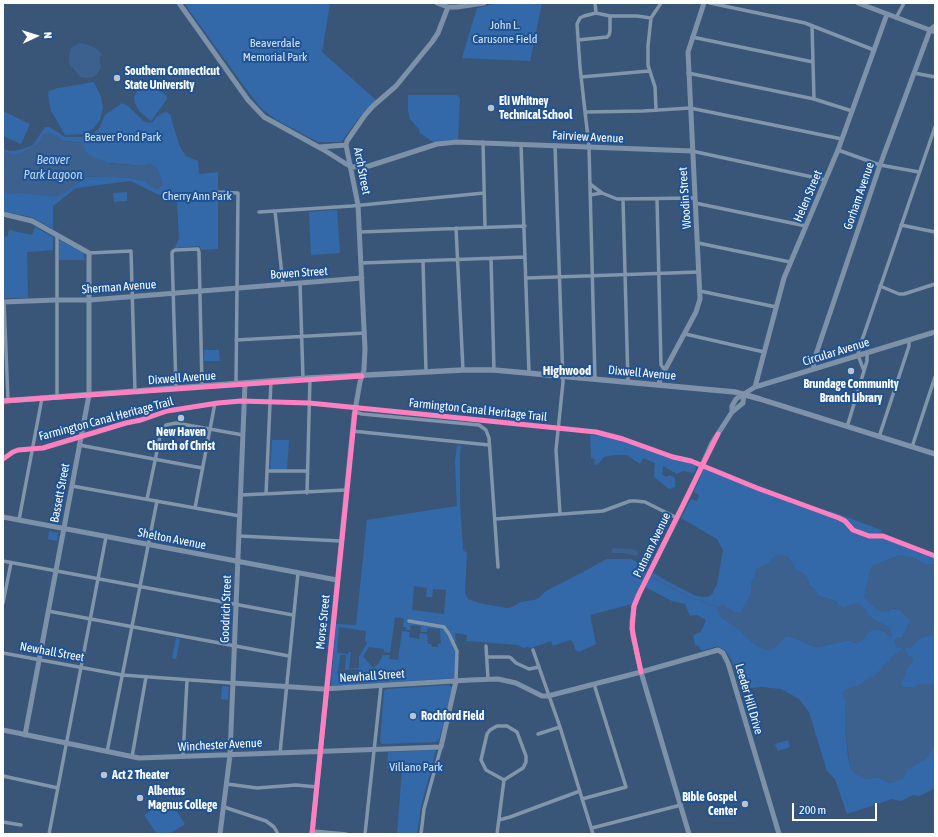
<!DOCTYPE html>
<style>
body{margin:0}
#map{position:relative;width:938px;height:837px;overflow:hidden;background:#395679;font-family:"Asap Condensed",sans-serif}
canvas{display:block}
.frame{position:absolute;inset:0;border:4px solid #fff;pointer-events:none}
.north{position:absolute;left:16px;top:16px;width:40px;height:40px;-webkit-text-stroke:3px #1e5294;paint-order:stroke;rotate:86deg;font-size:11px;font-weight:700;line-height:16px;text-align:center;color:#fff}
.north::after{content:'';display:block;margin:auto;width:14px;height:18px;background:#fff;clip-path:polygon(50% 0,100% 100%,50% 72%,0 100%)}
.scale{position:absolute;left:792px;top:803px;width:85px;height:18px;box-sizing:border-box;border:2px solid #fff;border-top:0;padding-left:5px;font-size:12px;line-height:14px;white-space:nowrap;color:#fff;-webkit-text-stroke:3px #1e5294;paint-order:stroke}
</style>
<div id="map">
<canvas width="938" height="837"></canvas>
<div class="frame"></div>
<div class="north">N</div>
<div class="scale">200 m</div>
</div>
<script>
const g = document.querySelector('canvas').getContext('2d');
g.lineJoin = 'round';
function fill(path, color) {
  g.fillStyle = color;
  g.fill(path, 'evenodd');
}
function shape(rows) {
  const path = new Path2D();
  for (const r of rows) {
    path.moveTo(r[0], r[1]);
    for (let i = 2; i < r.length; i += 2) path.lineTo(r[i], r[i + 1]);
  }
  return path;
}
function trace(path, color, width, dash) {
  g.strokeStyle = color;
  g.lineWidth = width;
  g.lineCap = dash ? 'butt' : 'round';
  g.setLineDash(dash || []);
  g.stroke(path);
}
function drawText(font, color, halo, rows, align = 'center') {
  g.font = font + ' "Asap Condensed",sans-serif';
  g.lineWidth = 4;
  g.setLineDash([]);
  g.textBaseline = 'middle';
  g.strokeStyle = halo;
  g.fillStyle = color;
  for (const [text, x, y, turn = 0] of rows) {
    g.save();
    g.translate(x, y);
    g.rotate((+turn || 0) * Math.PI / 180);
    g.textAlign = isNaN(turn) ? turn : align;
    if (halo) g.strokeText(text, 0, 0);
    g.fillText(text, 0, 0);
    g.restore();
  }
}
fill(shape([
 [184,3,330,3,322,52,376,100,362,114,341,142,318,142,277,120,263,110,249,93],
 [498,3,542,3,530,61,462,58,477,8],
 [143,80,166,95,167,99,151,121,139,111,135,103,134,97,137,91],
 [94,82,101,97,103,107,100,120,93,129,84,134,65,135,51,111,48,95,49,91,58,88],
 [408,95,457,95,460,98,458,139,433,142,420,133,419,129,410,119,408,111],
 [122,103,129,107,143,121,149,123,153,122,156,117,165,112,169,113,171,116,172,122,180,147,186,156,198,161,199,174,218,172,218,249,201,250,200,246,175,248,179,238,177,203,173,198,157,194,135,183,130,181,76,188,53,206,53,229,31,217,3,211,3,148,8,151,15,151,23,149,33,145,45,127,49,127,65,137,81,137,91,134,99,129,105,115],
 [52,163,111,163,145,166,149,164,155,166,157,168,161,179,156,189,145,181,130,178,103,176,87,177,72,187],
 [3,111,30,124,21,144,3,136],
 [127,192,127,201,114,202,113,193],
 [337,210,340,253,311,255,309,212],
 [35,227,53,237,53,250,27,252,28,298,3,298,3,236,7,237,9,230,32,235],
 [60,240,83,253,85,260,59,260,59,242],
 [204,350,219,350,220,361,204,361],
 [590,435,605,436,635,444,697,466,694,473,683,471,677,474,663,466,662,474,666,477,670,475,675,478,675,487,669,489,654,477,655,463,643,458,640,464,627,455,614,455,604,457,598,464,594,465,595,459,591,458],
 [272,440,289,440,287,470,270,470],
 [457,445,461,446,460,454,460,502,463,550,467,553,465,593,468,599,479,603,507,608,512,607,521,602,534,600,539,598,546,591,581,573,607,559,631,559,648,568,632,604,590,615,596,644,579,652,575,649,573,642,570,640,553,646,551,641,531,648,527,647,523,648,518,645,466,641,467,635,455,633,456,641,453,643,456,656,455,678,331,686,336,624,356,625,367,520,457,506,455,461],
 [414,586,427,588,426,597,432,597,433,589,446,590,444,614,412,610],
 [395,617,399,618,399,617,404,619,403,627,406,627,406,630,410,630,411,625,421,626,421,632,427,632,428,628,440,629,441,643,438,644,438,647,432,647,431,644,428,644,427,634,420,633,419,639,409,637,410,632,402,631,398,660,389,659,390,655,383,655,378,664,373,668,363,656,369,647,384,649,384,652,390,653],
 [339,627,366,631,365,641,367,643,359,657,359,668,349,669,351,652,349,652,348,654,337,653],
 [340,655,346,655,345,670,358,669,358,671,361,670,361,677,348,678,348,674,337,673,337,671,338,671],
 [704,468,753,489,842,521,852,532,868,538,879,537,888,539,935,557,935,564,926,565,914,558,898,556,874,565,870,570,873,605,900,610,909,619,910,622,902,637,900,638,896,647,901,648,901,651,894,656,874,677,869,678,860,685,845,690,843,695,845,698,846,701,845,709,845,727,848,757,850,767,853,772,866,779,877,777,890,783,902,779,907,771,916,764,926,759,930,752,935,748,935,788,920,796,913,795,901,801,892,799,847,814,835,779,827,771,809,712,799,699,781,689,762,687,740,689,732,661,726,651,718,646,701,651,699,646,695,645,693,635,701,632,706,620,697,615,690,616,685,604,672,601,645,587,652,572,667,581,696,596,702,597,707,597,712,594,717,584,723,550,717,539,681,518,691,499,697,501,699,495,694,492],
 [777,555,788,557,796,570,805,575,808,580,809,586,816,590,817,595,835,601,841,607,846,607,852,604,865,609,869,616,876,621,888,627,891,637,885,632,876,629,869,631,861,641,855,643,849,640,818,647,812,646,795,638,787,636,781,641,748,639,740,630,720,616,722,605,736,613,741,612,749,598,752,590,751,583,755,576,757,569,767,564],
 [830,511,876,528,882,531,881,532,872,535,868,534,854,527,848,520,830,513],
 [49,531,58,533,57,541,48,539],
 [935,634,935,684,913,688,903,687,900,683,906,673,906,669,913,661,913,658,907,655,905,648,910,648,920,638],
 [176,638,180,639,176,659,172,658],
 [449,685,452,688,439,740,436,742,382,744,380,742,384,691,387,689],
 [222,686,229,687,228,700,221,699],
 [788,740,790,747,778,751,775,744],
 [436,750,421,806,417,834,397,834,402,770,387,768,388,752],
 [162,806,171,808,177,812,185,824,169,834,157,834,144,815,156,807]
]), '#3369a9');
fill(shape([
 [79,43,86,44,95,48,101,53,102,56,99,57,101,68,96,75,93,77,87,78,80,77,73,68,70,67,69,58,71,48],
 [51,133,57,136,62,140,82,142,86,152,92,156,112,164,145,166,149,164,155,166,157,168,163,184,158,190,156,189,145,181,130,178,90,176,83,179,65,193,56,197,21,193,3,194,3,151,14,155,24,151,34,146,40,140,42,135,45,134],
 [614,548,631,549,636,550,638,554,636,556,624,553,611,553,612,549],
 [781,554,788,557,796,570,805,575,808,580,809,586,816,590,817,595,835,601,841,607,845,607,852,604,860,603,870,616,876,621,888,627,892,635,891,638,885,632,876,629,869,631,861,641,855,643,849,640,818,647,812,646,795,638,787,636,776,647,770,651,758,647,748,639,740,630,720,616,717,611,717,607,722,605,736,613,741,612,749,598,752,590,751,583,755,576,757,569,767,564,777,555],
 [901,555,914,558,926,565,935,564,935,634,920,638,910,648,905,648,907,655,913,658,913,661,906,669,906,673,900,683,903,687,913,688,919,684,935,684,935,748,930,752,926,759,916,764,907,771,902,779,890,783,877,777,866,779,853,772,850,767,845,727,845,709,846,701,842,693,845,690,860,685,869,678,874,677,890,661,895,654,901,651,901,648,896,647,895,644,894,640,898,637,902,637,910,622,909,619,900,610,893,608,889,612,875,610,874,606,870,604,864,597,870,570,874,565]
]), '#3c618f');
trace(shape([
 [638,575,644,575],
 [652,577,685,595,717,607]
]), '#3c618f', 1);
trace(shape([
 [595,3,596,13],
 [710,3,805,23,874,50],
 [896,18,904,3],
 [812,26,814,99],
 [692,37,813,62],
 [578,40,607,37,609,35,610,31,610,16],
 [688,73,814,99,852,111],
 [914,73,935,77],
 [581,77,649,71],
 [656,109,655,87,648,65,648,46,651,18,661,3],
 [585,112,643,111,690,108,842,139],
 [483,142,485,227],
 [521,144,529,373],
 [555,145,563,382,556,450,560,514],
 [838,150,880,165,919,172],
 [692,151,826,180],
 [590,184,602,193,617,199,695,198],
 [215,192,238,193,236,384],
 [590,195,602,193],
 [657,199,661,365,665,370],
 [623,200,628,382],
 [695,203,806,226],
 [275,211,283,284],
 [259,212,352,206,484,193],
 [901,225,935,232],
 [456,228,463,370],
 [359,232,525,226],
 [57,235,57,397],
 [698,243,790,262],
 [89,253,131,251,135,391],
 [491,258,494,370],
 [423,261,426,372],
 [361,263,525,257],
 [527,278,699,272],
 [300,283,303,379],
 [880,286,899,294,904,294,935,284],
 [700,291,776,307],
 [4,302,8,401],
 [685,334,764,352],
 [236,340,365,333],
 [864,371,858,355,859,349,935,127],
 [595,379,589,147,580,67,577,24,580,18,584,16,596,13,610,16,637,16,651,18],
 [176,388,172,253,173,251,175,250,197,249,198,249,199,252,202,386],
 [355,412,362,414,479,425,486,430,489,438,498,567],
 [847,427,867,361,867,353],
 [352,431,489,445],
 [879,437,909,346,909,340],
 [79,445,202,468],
 [912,447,935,377],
 [267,471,307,471],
 [72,486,240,516],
 [307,493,310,378],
 [266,494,271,381],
 [241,495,346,490],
 [147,499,161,432,166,425,176,423,243,435],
 [195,508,215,403],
 [495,519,603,511,630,501,636,501,645,502,677,518],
 [19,520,42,398],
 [239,536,341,541],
 [3,561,293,615],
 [3,603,11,563],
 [48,611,289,656],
 [409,621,444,627,449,634,457,651,456,681],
 [486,646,488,679],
 [533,650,560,727,593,834],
 [3,653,122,675,233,683],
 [487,657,509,657,511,658,516,663,529,669,539,667],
 [497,726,507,726,517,732,526,756,526,762,523,768,504,780,486,770,481,760,487,734,490,730,497,726],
 [538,734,560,727],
 [107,752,157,501],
 [280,753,298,573],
 [132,757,146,677],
 [183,757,187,680],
 [3,776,58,788],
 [227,784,257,788,296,785,317,787],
 [582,799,626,787,594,684],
 [224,807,266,821,274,827,278,834],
 [499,820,510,817,580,791],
 [3,822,21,825],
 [592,828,681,805],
 [313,831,346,834],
 [49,834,106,537],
 [365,834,381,686],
 [421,834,424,809,441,747],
 [497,834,504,780]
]), '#8195ab', 3.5);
trace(shape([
 [179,3,248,100,264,117,324,150,351,167],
 [437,3,448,7,457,7,484,3],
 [858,3,935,32],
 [319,147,346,145],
 [351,167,369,166,437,144,457,142,692,151],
 [3,214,32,221,89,253,89,395,25,735],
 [3,302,56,300,90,300,362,278],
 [814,369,813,363,880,165,930,30,935,26],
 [659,385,660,379,696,312,700,299,688,52,704,3],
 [755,387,784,278,838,150,887,14],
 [732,412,732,406,736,399,755,387,935,332],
 [3,517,337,580],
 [233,683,323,689,470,680,498,679,516,683,542,696,548,696,641,672,718,650,723,653,728,663,779,834],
 [3,730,139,758,441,747,456,681],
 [220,834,230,755,245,383],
 [312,834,354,416,360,382,364,370,365,349,358,205,346,145,347,141,365,115,373,106,396,86,432,42,438,33,448,7],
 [689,834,641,672,633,636,632,622,634,606,639,594,688,496,712,443,732,412,743,403,744,394]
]), '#7d91a8', 5);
trace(shape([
 [3,401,310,378,463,370,494,370,735,392,760,399,935,454]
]), '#8092aa', 5.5);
trace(shape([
 [3,401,362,376],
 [3,459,13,452,18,450,43,448,126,423,141,420,167,411,218,403,241,401,309,403,450,417,596,432,623,439,673,457,691,461,757,488,839,518,845,521,853,530,869,536,883,536,935,556],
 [641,672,632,629,634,606,639,594,718,434],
 [312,834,355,412]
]), '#ff80c0', 5);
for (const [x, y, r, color] of [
 [117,78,4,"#bac4d0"],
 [491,108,4,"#bac4d0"],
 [851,371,4,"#bac4d0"],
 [181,418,4,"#bac4d0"],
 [413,716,4,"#bac4d0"],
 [104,775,4,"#bac4d0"],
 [140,798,4,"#bac4d0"],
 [745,804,4,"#bac4d0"]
]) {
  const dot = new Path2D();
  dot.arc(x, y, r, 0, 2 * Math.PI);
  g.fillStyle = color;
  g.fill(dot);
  trace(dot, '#1e5294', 1.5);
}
drawText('12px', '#d6e7fa', '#1e5294', [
 ["John L.",505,25],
 ["Carusone Field",505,39],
 ["Beaverdale",275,43],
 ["Memorial Park",275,57],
 ["Beaver Pond Park",123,137],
 ["Cherry Ann Park",197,196],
 ["Villano Park",416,767]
]);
drawText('bold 12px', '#fff', '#1e5294', [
 ["Southern Connecticut",125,71],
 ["State University",125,85],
 ["Eli Whitney",499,101],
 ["Technical School",499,115],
 ["Brundage Community",851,384,"center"],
 ["Branch Library",851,398,"center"],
 ["New Haven",181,432,"center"],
 ["Church of Christ",181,446,"center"],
 ["Rochford Field",421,716],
 ["Act 2 Theater",112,775],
 ["Albertus",148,791],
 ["Magnus College",148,805],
 ["Bible Gospel",737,797,"right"],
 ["Center",737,811,"right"]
], 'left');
drawText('12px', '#fff', '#1e5294', [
 ["Fairview Avenue",588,137,3],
 ["Arch Street",362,171,79],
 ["Helen Street",808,196,-67],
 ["Gorham Avenue",859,196,-71],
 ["Woodin Street",685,198,-94],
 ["Bowen Street",299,273,-4],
 ["Sherman Avenue",119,287,-4],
 ["Circular Avenue",836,352,-17],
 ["Dixwell Avenue",642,373,5],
 ["Dixwell Avenue",182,378,-4],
 ["Farmington Canal Heritage Trail",478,410,6],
 ["Farmington Canal Heritage Trail",106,419,-15],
 ["Bassett Street",60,493,-79],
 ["Shelton Avenue",172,539,11],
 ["Putnam Avenue",652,545,-64],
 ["Goodrich Street",226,609,-88],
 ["Morse Street",323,622,-84],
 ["Newhall Street",52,652,10],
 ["Newhall Street",372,676,-4],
 ["Leeder Hill Drive",749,699,74],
 ["Winchester Avenue",220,745,-3]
]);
drawText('italic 13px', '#bcd7f5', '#1e5294', [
 ["Beaver",53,160],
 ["Park Lagoon",53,175]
]);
drawText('bold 13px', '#fff', '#1e5294', [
 ["Highwood",567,371]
]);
</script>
